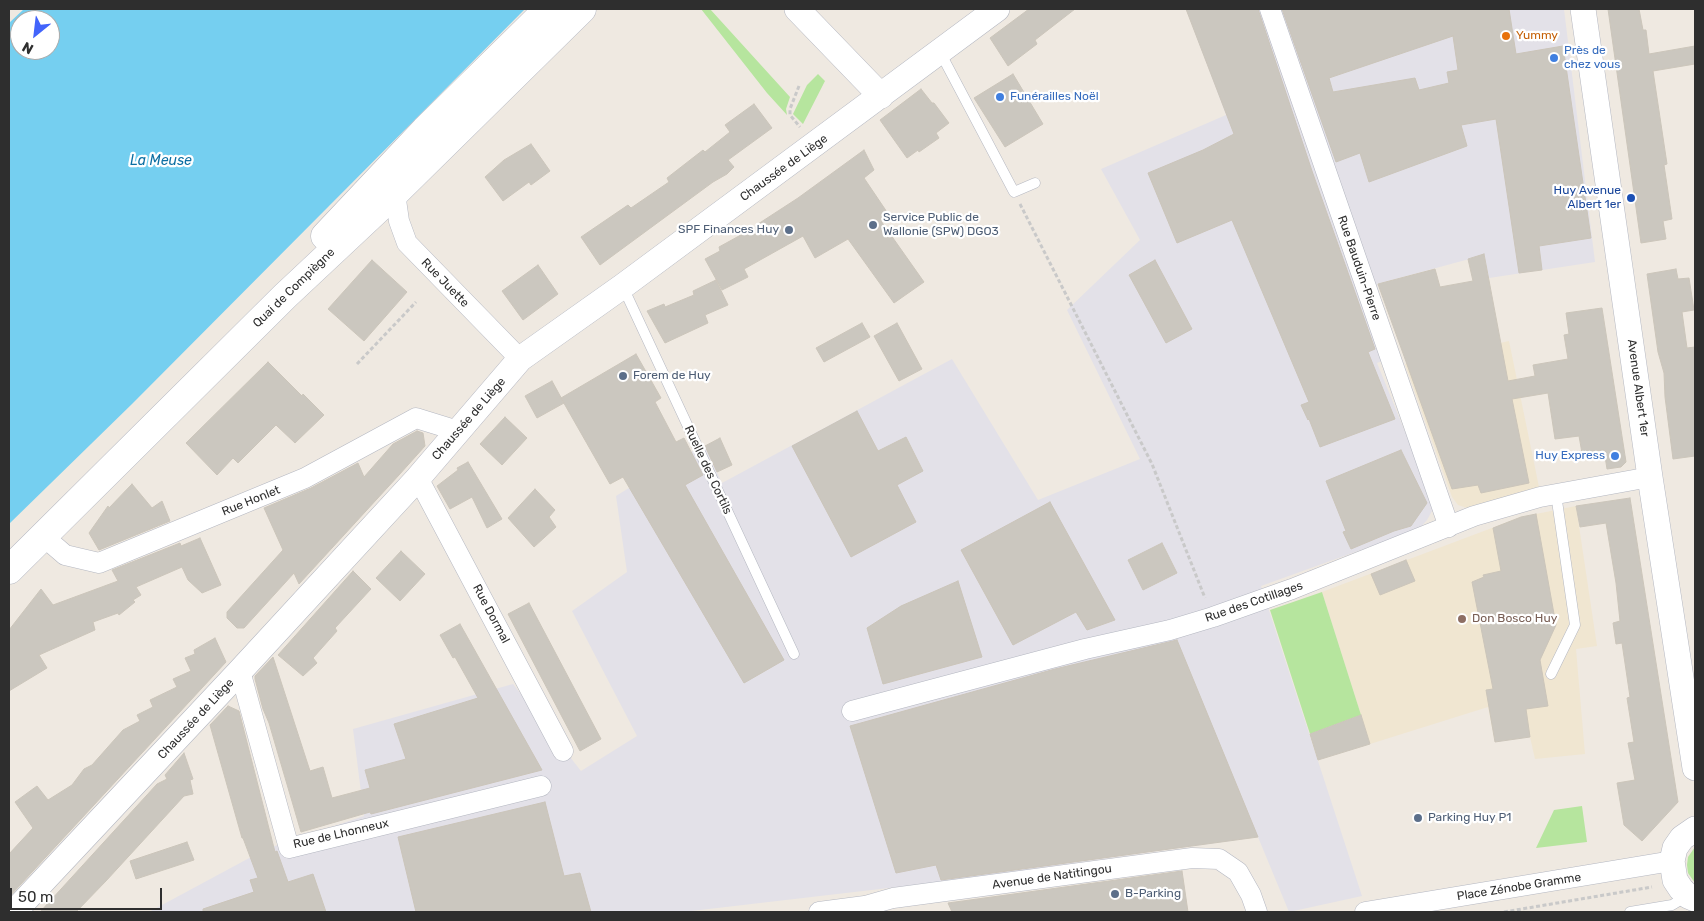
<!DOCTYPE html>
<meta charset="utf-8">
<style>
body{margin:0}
#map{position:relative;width:1704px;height:921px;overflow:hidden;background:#efe9e1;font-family:Rubik,sans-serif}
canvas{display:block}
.frame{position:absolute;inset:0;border:10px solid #2e2e2e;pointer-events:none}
.north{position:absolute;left:10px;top:10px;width:50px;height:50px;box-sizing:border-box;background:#fff;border:1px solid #ababab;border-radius:50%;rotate:209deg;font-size:14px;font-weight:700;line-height:20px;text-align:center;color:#2e2e2e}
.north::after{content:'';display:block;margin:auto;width:18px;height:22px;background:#4264fb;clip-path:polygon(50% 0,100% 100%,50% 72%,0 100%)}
.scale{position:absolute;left:10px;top:888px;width:152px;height:22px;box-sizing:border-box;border:2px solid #2e2e2e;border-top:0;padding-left:6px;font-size:15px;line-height:18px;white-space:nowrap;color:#2e2e2e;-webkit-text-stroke:4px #fff;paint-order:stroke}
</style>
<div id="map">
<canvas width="1704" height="921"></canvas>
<div class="frame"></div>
<div class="north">N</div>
<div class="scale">50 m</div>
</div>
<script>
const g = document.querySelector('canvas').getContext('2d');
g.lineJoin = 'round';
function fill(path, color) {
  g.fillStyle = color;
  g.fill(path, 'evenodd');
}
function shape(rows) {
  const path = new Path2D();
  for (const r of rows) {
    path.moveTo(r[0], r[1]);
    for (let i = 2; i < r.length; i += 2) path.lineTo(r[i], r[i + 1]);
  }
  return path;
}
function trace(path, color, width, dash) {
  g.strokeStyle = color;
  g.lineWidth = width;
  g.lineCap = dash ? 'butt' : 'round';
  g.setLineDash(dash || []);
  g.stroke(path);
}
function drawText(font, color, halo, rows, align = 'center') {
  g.font = font + ' Rubik,sans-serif';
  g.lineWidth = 4.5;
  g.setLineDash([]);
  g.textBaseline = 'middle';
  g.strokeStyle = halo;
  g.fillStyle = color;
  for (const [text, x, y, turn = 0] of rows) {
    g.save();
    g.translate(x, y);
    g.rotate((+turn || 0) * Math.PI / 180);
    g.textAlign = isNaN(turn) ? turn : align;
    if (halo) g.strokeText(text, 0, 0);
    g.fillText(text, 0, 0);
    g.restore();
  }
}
fill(shape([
 [1186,9,1564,9,1595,262,1489,278,1484,255,1377,284,1394,356,1377,363,1430,493,1432,511,1427,520,1419,529,1261,586,1362,896,1289,912,1258,837,940,882,683,912,149,912,266,849,364,816,353,729,513,684,581,771,637,736,572,611,627,572,616,496,653,473,704,445,722,483,952,359,1038,500,1140,459,1067,310,1140,240,1101,169,1226,115]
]), '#e3e1e8');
fill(shape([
 [1509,341,1539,487,1467,508,1458,505,1452,497,1405,364],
 [1576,506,1597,646,1576,649,1585,754,1535,759,1530,737,1495,742,1488,707,1370,744,1322,592,1521,517]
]), '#f0e6d1');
fill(shape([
 [701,9,710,9,790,97,786,109,787,115,767,93],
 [818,74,825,81,803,124,793,114,807,85],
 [1322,592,1361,715,1310,734,1270,610],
 [1582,806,1587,842,1536,848,1554,810],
 [1695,847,1695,883,1688,873,1687,865,1688,857]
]), '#b6e59e');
fill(shape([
 [24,9,525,9,132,404,9,524,9,23],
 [20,20,50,20,50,50,20,50]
]), '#75cff0');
const building = shape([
 [1029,9,1075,9,1035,40,1037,44,1008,66,990,38,1029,9],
 [1186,9,1258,9,1312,171,1375,349,1368,352,1395,419,1320,447,1309,419,1308,420,1301,405,1309,402,1232,220,1177,243,1148,173,1203,150,1234,134,1186,9],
 [1282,9,1509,9,1516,54,1563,46,1591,238,1539,246,1542,270,1519,273,1496,119,1461,125,1467,146,1369,182,1360,153,1336,162,1282,9],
 [1453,36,1458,70,1447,72,1449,83,1419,90,1415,78,1333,92,1329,78,1453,36],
 [1608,9,1639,9,1643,30,1646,30,1649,54,1695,46,1695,64,1653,71,1667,164,1664,165,1672,219,1663,221,1666,239,1641,243,1608,9],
 [1013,74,1043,124,1005,147,974,98,1013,74],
 [921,89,932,103,934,103,949,123,936,133,939,138,919,152,918,150,907,158,880,120,921,89],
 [754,104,772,128,728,160,734,167,727,174,713,182,600,265,581,237,628,205,631,208,669,182,667,178,703,150,705,152,730,132,725,125,754,104],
 [531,144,550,171,531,185,529,182,503,201,485,177,504,160,531,144],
 [864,150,874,170,864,178,889,215,881,221,924,282,894,303,848,239,815,258,803,236,744,269,748,277,722,290,705,259,720,251,719,247,759,225,758,224,798,198,864,150],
 [1484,254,1508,381,1535,376,1533,365,1568,359,1564,335,1569,334,1566,313,1602,308,1626,462,1621,467,1607,469,1604,450,1582,453,1579,436,1555,439,1548,393,1512,399,1529,483,1481,493,1478,485,1452,489,1378,284,1435,269,1440,287,1473,281,1468,259,1484,254],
 [372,260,407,292,364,341,328,309,372,260],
 [1155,260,1192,329,1166,343,1129,275,1155,260],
 [538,265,558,294,523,320,502,291,538,265],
 [1676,269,1678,279,1689,278,1694,310,1682,312,1687,348,1695,347,1695,456,1673,459,1665,397,1664,373,1658,352,1647,274,1676,269],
 [716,280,728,305,705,315,708,323,665,343,647,311,664,304,665,307,694,295,693,291,716,280],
 [862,323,870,337,824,362,816,348,862,323],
 [897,323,922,369,899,381,874,336,897,323],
 [636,354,661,398,655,402,676,442,684,438,703,475,685,485,784,660,744,683,623,477,610,484,561,398,636,354],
 [268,362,302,396,303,394,324,415,295,443,276,425,238,463,233,458,217,475,186,443,268,362],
 [552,381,564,403,537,418,525,396,552,381],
 [857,411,878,451,906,437,923,471,897,485,916,522,851,557,792,446,857,411],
 [505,417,527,438,502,465,480,444,505,417],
 [417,431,423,433,425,446,399,475,299,584,294,573,244,628,237,628,227,618,227,612,283,550,264,508,311,488,358,463,364,477,393,444,417,431],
 [720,438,732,465,717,472,705,446,720,438],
 [1401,450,1427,503,1411,526,1394,531,1351,549,1343,532,1346,531,1326,481,1401,450],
 [468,462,502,519,487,528,472,497,450,509,437,486,458,470,457,468,468,462],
 [132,484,152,508,162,501,170,521,99,550,89,533,108,506,109,508,132,484],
 [535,489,555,510,549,517,556,527,534,547,508,518,535,489],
 [1630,498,1678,802,1642,841,1624,825,1617,783,1635,780,1628,743,1634,742,1627,698,1630,697,1622,643,1616,644,1613,623,1620,621,1616,583,1606,523,1580,527,1576,506,1630,498],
 [1050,502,1115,620,1087,630,1076,612,1013,645,961,550,1050,502],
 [1536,514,1556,625,1540,660,1548,706,1526,709,1530,737,1495,742,1486,690,1493,689,1472,582,1484,577,1483,575,1501,571,1493,528,1521,517,1536,514],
 [200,538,221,585,202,593,188,580,182,567,136,587,141,595,133,600,135,602,119,615,118,613,93,622,95,630,39,655,47,668,9,691,9,630,41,589,53,605,118,581,112,570,180,543,181,546,200,538],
 [1162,543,1177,573,1143,590,1128,560,1162,543],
 [401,551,425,574,400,601,376,578,401,551],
 [1406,560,1415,581,1380,595,1371,574,1406,560],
 [353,571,371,589,335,628,337,631,313,658,317,663,303,676,278,655,353,571],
 [958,581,982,657,883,684,867,628,901,606,958,581],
 [529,603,601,739,580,751,508,614,529,603],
 [460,624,542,770,371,814,370,812,301,832,269,723,263,709,255,679,255,676,273,657,310,771,323,767,332,798,370,788,365,770,406,759,394,724,478,698,455,657,453,658,440,635,460,624],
 [215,638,226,662,9,897,9,854,33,828,15,802,37,786,48,800,72,785,84,769,92,765,123,730,140,721,137,715,153,707,150,700,177,687,173,679,191,671,185,658,195,654,194,650,215,638],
 [1177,640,1258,837,941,880,936,865,896,873,850,726,1055,669,1177,640],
 [228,706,239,711,275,852,277,851,288,882,313,874,326,912,203,912,203,909,254,892,250,880,258,878,243,838,242,838,210,725,228,706],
 [1361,715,1370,744,1318,760,1310,734,1361,715],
 [184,753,193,779,190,780,193,794,184,796,106,881,76,912,40,912,157,784,167,779,165,775,184,753],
 [545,802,564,876,580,873,591,912,416,912,398,837,545,802],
 [187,842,194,860,136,879,130,861,187,842],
 [1182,871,1188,912,952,912,948,903,1182,871]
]);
fill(building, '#cbc7bf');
trace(building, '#cbc5ba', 1);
const service = shape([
 [940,52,1014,192,1035,183],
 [623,287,794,654],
 [1551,674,1575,625,1556,494],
 [1630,912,1672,905,1687,896]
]);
const minor = shape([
 [1270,9,1449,527],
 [395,193,399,221,407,243,520,359],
 [418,478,563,751],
 [43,536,65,555,99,563,305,478,416,418,458,431],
 [240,671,289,848,541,786],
 [852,711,1085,649,1170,630,1213,617,1292,589,1474,516,1540,497,1650,477],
 [819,912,865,906,893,898,1192,858,1219,859,1238,872,1251,895,1257,912],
 [1365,912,1672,861]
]);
const tertiary = shape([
 [797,9,881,96],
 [1583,9,1650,477,1695,768],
 [1695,829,1682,838,1675,848,1672,861,1675,880,1681,889,1688,896,1695,899],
 [14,912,240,671,418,478,520,359,623,286,997,9]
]);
const secondary = shape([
 [325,236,425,130,548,9],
 [9,570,285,296,395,193,582,9]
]);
trace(service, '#b4b7c1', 11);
trace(minor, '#b4b7c1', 21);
trace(tertiary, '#b4b7c1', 26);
trace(secondary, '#b4b7c1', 29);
trace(shape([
 [799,86,790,109,790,115,800,127],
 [1020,204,1152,464,1205,598],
 [357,364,416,302],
 [1504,912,1652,887]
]), '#c9c9c9', 3, [4, 2.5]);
trace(service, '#fff', 10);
trace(minor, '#fff', 20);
trace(tertiary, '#fff', 25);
trace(secondary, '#fff', 28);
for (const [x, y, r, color] of [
 [1506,36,5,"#e8710a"],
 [1554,58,5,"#3f7fe0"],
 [1000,97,5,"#3f7fe0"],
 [1631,198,5,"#1a4fb4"],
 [873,225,5,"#5c6f8a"],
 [789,230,5,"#5c6f8a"],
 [623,376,5,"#5c6f8a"],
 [1615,456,5,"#3f7fe0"],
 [1462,619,5,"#8d6e63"],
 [1418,818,5,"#5c6f8a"],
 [1115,894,5,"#5c6f8a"]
]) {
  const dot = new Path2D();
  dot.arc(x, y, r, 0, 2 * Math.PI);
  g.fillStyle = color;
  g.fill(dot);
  trace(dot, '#fff', 2);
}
drawText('12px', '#c56008', '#fff', [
 ["Yummy",1516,36]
], 'left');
drawText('12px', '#366cbe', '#fff', [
 ["Près de",1564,51],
 ["chez vous",1564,65],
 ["Funérailles Noël",1010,97],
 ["Huy Express",1605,456,"right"]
], 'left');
drawText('12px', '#2e2e2e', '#fff', [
 ["Chaussée de Liège",784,168,-36],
 ["Rue Bauduin-Pierre",1359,268,71],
 ["Rue Juette",445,283,46],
 ["Quai de Compiègne",294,288,-44],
 ["Avenue Albert 1er",1638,388,82],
 ["Chaussée de Liège",469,419,-49],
 ["Ruelle des Cortils",708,470,65],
 ["Rue Honlet",251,501,-22],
 ["Rue des Cotillages",1254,602,-19],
 ["Rue Dormal",491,614,62],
 ["Chaussée de Liège",196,719,-47],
 ["Rue de Lhonneux",341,834,-13],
 ["Avenue de Natitingou",1052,877,-8],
 ["Place Zénobe Gramme",1519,887,-9]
]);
drawText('12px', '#164399', '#fff', [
 ["Huy Avenue",1621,191],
 ["Albert 1er",1621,205]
], 'right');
drawText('12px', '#4e5e75', '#fff', [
 ["Service Public de",883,218],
 ["Wallonie (SPW) DGO3",883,232],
 ["SPF Finances Huy",779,230,"right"],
 ["Forem de Huy",633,376],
 ["Parking Huy P1",1428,818],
 ["B-Parking",1125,894]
], 'left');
drawText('12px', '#785e54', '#fff', [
 ["Don Bosco Huy",1472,619]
], 'left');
drawText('italic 14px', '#0d6fa3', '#fff', [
 ["La Meuse",161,161]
]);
</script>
